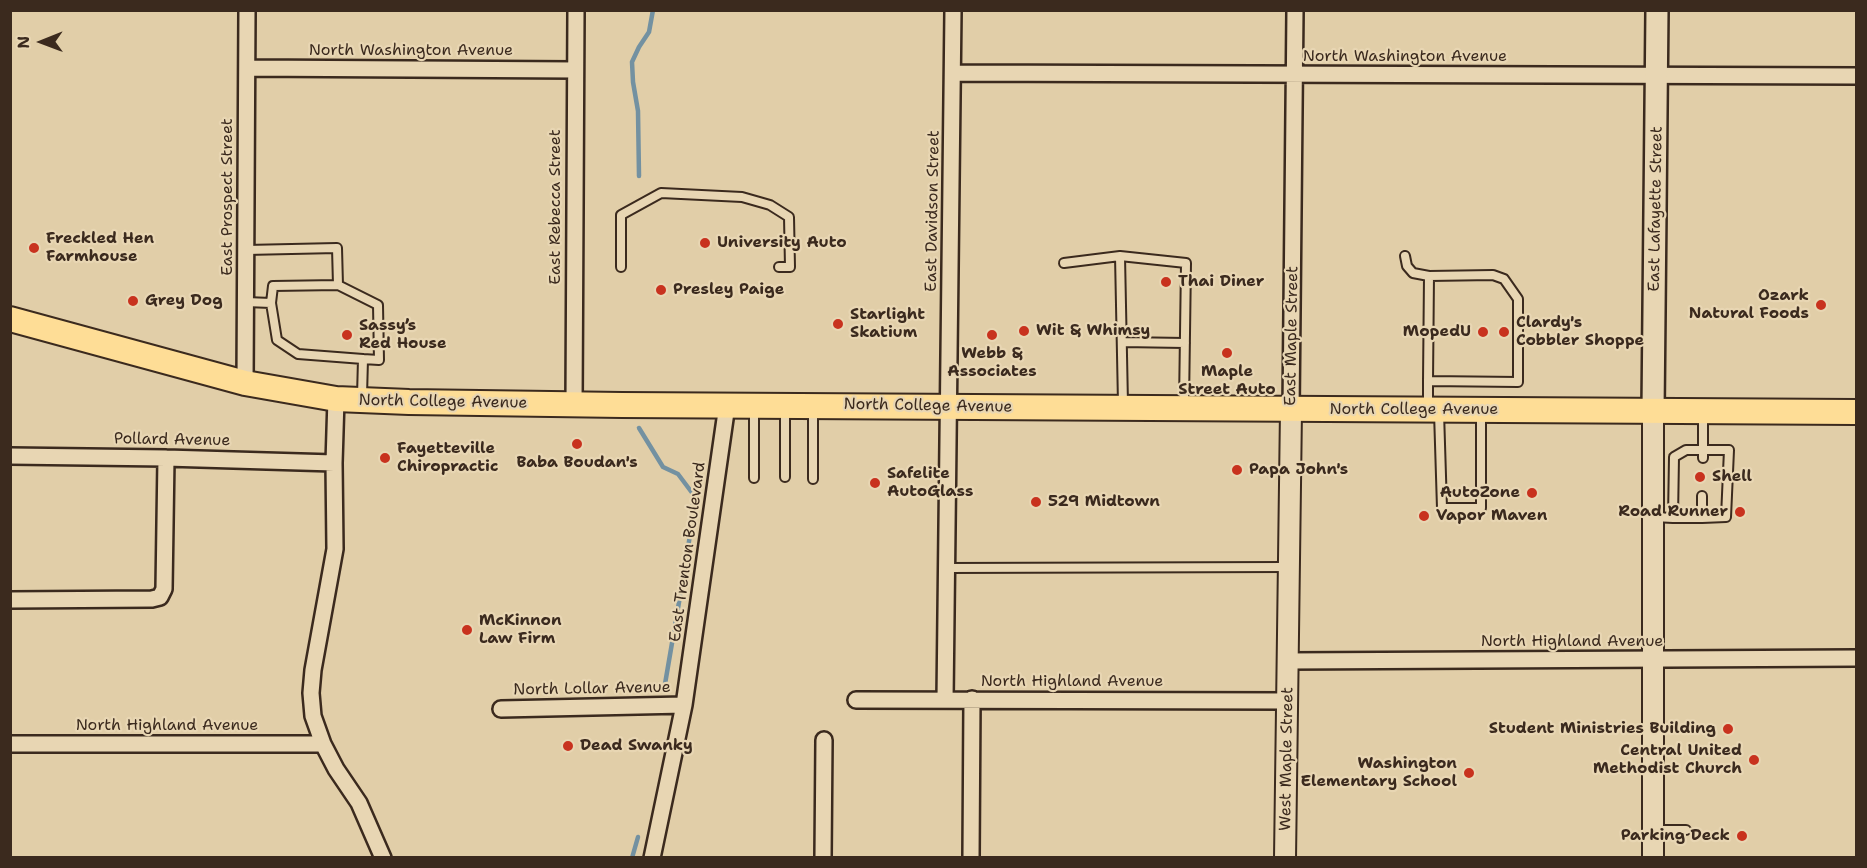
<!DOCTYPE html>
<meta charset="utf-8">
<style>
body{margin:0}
#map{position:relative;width:1867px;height:868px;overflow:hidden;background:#e1cea8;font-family:"Shantell Sans",sans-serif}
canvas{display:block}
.frame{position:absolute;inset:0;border:12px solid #3b2a1e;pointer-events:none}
.north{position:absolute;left:12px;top:12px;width:60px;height:60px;-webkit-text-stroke:4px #e8d6b3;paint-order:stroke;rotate:269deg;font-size:16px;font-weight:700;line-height:24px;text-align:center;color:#3b2a1e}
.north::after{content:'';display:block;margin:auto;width:21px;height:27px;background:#3b2a1e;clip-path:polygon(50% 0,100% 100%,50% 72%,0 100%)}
</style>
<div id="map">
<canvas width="1867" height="868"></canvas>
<div class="frame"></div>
<div class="north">N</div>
</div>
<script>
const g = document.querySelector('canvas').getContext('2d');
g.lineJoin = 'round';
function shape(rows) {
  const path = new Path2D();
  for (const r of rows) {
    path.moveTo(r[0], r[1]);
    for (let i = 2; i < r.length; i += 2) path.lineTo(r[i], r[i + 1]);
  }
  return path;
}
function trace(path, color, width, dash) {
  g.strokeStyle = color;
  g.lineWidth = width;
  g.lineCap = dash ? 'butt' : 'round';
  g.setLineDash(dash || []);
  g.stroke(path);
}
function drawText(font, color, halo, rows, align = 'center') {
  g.font = font + ' "Shantell Sans",sans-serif';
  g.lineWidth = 4.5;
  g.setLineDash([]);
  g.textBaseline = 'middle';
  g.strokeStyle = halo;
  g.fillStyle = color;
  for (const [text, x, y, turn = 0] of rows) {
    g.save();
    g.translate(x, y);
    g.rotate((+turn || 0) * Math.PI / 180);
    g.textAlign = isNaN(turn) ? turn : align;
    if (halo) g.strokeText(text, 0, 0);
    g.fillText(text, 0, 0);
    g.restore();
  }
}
trace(shape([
 [639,176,638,111,633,82,632,62,639,47,649,32,653,10],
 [639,428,663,467,678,474,693,494,693,515,686,561],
 [665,684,684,573],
 [632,858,638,837]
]), '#7391a1', 4.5);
const service = shape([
 [1120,256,1123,404],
 [1405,256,1407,266,1413,273,1429,276],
 [1064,263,1120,256,1186,263,1184,404],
 [621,267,621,215,661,193,742,197,770,205,789,217,790,267,779,267],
 [338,285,378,305,379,360,363,359],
 [246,302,271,303,273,286,338,285,337,248,246,250],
 [271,303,277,340,298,354,363,359,362,396],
 [1122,342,1185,343],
 [1428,406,1428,381,1429,276,1493,275,1504,279,1518,299,1518,382,1428,381],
 [813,409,813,479],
 [785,410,785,477],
 [1439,412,1442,508,1481,508,1481,413],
 [1703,458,1703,413],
 [754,478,754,409],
 [1654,517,1673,518,1702,518,1726,517,1729,450,1686,450,1674,457,1673,518],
 [1702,518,1702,496],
 [946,568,1288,567],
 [1654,830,1686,830]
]);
const minor = shape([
 [247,68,575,70],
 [953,73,1856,76],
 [245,383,247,10],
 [336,399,334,463,335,549,313,670,311,693,313,716,323,744,336,769,359,803,383,858],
 [574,404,576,10],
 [1291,410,1295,10],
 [10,456,166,458,334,463],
 [10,600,152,599,160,597,164,589,166,458],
 [1288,661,1856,658],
 [945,699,953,10],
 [856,700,1288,701],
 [501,709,684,705],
 [10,744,323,744],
 [652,858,684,705,727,405],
 [823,858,824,740],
 [971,858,972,699]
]);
const tertiary = shape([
 [1285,858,1291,410],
 [1653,858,1653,411]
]);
const secondary = shape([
 [1653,411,1657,10]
]);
const primary = shape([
 [10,319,245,383,336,399,409,402,622,405,1856,412]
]);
trace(service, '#3b2a1e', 12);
trace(minor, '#3b2a1e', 20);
trace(tertiary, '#3b2a1e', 24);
trace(secondary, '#3b2a1e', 26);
trace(primary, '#3b2a1e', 28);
trace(service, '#e8d6b3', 8);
trace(minor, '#e8d6b3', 15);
trace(tertiary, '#e8d6b3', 20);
trace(secondary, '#e8d6b3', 21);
trace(primary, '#fedd96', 24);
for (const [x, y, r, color] of [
 [705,243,6,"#c8321e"],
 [34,248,6,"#c8321e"],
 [1166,282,6,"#c8321e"],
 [661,290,6,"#c8321e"],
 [133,301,6,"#c8321e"],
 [1821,305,6,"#c8321e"],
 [838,324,6,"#c8321e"],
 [1024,331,6,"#c8321e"],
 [1483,332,6,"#c8321e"],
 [1504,332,6,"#c8321e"],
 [347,335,6,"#c8321e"],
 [992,335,6,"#c8321e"],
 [1227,353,6,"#c8321e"],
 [577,444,6,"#c8321e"],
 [385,458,6,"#c8321e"],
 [1237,470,6,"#c8321e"],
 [1700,477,6,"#c8321e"],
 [875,483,6,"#c8321e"],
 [1532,493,6,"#c8321e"],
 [1036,502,6,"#c8321e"],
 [1740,512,6,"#c8321e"],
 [1424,516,6,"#c8321e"],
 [467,630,6,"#c8321e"],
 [1728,729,6,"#c8321e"],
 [568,746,6,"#c8321e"],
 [1754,760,6,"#c8321e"],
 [1469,773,6,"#c8321e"],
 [1742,836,6,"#c8321e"]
]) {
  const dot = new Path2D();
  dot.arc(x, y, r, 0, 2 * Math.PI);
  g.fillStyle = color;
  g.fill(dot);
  trace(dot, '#e8d6b3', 2);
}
drawText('16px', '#3b2a1e', '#e8d6b3', [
 ["North Washington Avenue",411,51],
 ["North Washington Avenue",1405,57],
 ["East Prospect Street",228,197,-90],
 ["East Rebecca Street",556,207,-90],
 ["East Lafayette Street",1656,209,-89],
 ["East Davidson Street",933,211,-89],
 ["East Maple Street",1292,336,-89],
 ["North College Avenue",443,402,1],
 ["North College Avenue",928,406,1],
 ["North College Avenue",1414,410],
 ["Pollard Avenue",172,440,1],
 ["East Trenton Boulevard",688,552,-82],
 ["North Highland Avenue",1572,642],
 ["North Highland Avenue",1072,682],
 ["North Lollar Avenue",592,689,-1],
 ["North Highland Avenue",167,726],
 ["West Maple Street",1287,759,-89]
]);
drawText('bold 16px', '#3b2a1e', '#e8d6b3', [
 ["Freckled Hen",46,239],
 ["Farmhouse",46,257],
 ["University Auto",717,243],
 ["Thai Diner",1178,282],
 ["Presley Paige",673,290],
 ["Ozark",1809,296,"right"],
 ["Natural Foods",1809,314,"right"],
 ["Grey Dog",145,301],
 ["Starlight",850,315],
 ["Skatium",850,333],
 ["Clardy's",1516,323],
 ["Cobbler Shoppe",1516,341],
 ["Sassy’s",359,326],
 ["Red House",359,344],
 ["Wit & Whimsy",1036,331],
 ["MopedU",1471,332,"right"],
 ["Webb &",992,354,"center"],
 ["Associates",992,372,"center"],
 ["Maple",1227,372,"center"],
 ["Street Auto",1227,390,"center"],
 ["Fayetteville",397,449],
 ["Chiropractic",397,467],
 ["Baba Boudan's",577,463,"center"],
 ["Papa John's",1249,470],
 ["Safelite",887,474],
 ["AutoGlass",887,492],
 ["Shell",1712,477],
 ["AutoZone",1520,493,"right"],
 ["529 Midtown",1048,502],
 ["Road Runner",1728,512,"right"],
 ["Vapor Maven",1436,516],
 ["McKinnon",479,621],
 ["Law Firm",479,639],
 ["Student Ministries Building",1716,729,"right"],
 ["Dead Swanky",580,746],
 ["Central United",1742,751,"right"],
 ["Methodist Church",1742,769,"right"],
 ["Washington",1457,764,"right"],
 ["Elementary School",1457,782,"right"],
 ["Parking Deck",1730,836,"right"]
], 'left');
</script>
